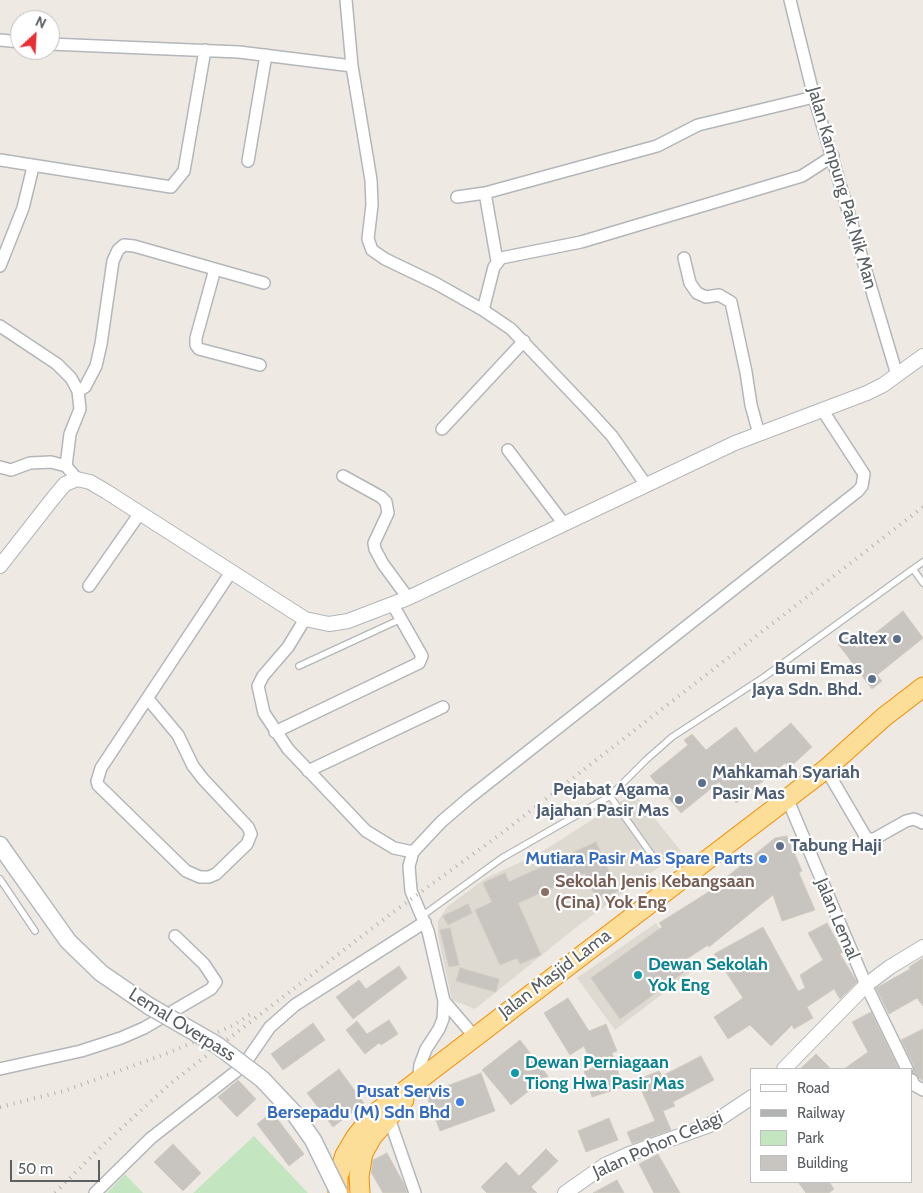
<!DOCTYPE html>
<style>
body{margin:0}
#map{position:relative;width:923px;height:1193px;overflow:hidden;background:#eeeae3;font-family:Cabin,sans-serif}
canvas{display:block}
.legend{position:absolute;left:750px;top:1068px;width:162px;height:115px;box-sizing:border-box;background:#fff;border:1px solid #bdbfc1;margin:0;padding:6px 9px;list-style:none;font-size:15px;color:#5b6063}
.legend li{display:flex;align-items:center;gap:10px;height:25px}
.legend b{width:25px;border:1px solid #bdbfc1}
.north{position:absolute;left:10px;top:10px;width:50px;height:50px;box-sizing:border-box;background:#fff;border:1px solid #bdbfc1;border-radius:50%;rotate:25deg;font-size:14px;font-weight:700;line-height:20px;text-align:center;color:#5b6063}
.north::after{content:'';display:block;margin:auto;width:18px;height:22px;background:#e82f33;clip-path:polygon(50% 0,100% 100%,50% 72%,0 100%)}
.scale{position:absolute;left:10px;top:1160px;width:90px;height:22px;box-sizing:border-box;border:2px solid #5b6063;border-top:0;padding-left:6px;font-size:15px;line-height:18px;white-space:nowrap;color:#5b6063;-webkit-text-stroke:4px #fff;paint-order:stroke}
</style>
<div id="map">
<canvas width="923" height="1193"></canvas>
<ul class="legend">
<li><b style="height:6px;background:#fff"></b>Road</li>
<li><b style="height:6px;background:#b2b3b3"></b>Railway</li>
<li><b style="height:14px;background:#c3e5bf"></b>Park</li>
<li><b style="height:14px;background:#c8c5c0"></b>Building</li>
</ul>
<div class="north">N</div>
<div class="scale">50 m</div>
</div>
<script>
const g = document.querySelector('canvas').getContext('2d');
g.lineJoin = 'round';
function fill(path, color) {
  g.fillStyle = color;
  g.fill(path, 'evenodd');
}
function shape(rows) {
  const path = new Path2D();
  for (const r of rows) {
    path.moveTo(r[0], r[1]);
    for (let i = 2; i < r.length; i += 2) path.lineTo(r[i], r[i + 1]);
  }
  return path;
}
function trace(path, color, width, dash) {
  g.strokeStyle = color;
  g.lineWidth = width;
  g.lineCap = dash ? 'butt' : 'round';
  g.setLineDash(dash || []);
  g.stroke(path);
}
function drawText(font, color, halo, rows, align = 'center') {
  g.font = font + ' Cabin,sans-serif';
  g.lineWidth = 4.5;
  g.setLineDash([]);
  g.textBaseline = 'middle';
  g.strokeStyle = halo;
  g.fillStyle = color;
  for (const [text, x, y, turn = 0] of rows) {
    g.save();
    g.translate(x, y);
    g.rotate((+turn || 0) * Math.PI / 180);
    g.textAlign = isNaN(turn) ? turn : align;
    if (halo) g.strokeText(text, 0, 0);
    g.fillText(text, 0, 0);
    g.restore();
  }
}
fill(shape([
 [634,793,681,851,579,925,475,1009,452,1000,438,936,438,921,447,907,486,878,540,853],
 [656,923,690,973,615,1030,577,978]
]), '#ded9d1');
fill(shape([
 [254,1136,308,1193,193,1193],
 [125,1174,143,1193,107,1193]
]), '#c3e5bf');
const building = shape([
 [903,611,923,638,877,675,882,681,872,689,838,644,848,637,857,648,903,611],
 [791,723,812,747,789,768,785,763,736,803,719,782,681,813,650,776,688,745,684,740,692,734,706,750,736,727,755,753,791,723],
 [787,836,802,871,799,873,815,910,782,921,773,895,709,947,708,945,679,964,684,972,620,1019,591,978,662,927,659,923,707,893,775,838,787,836],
 [596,842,618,891,597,900,585,873,518,903,541,955,520,964,517,958,500,965,475,910,492,902,483,883,505,873,509,882,596,842],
 [468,904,472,913,448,925,443,916,468,904],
 [827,923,843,952,840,954,857,982,840,999,834,989,807,1007,813,1018,794,1029,792,1025,771,1046,750,1025,728,1039,714,1017,743,998,714,954,763,927,798,991,805,988,800,975,823,960,808,933,827,923],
 [450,928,459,965,449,967,440,930,450,928],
 [923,958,923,1006,917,998,889,1014,876,988,910,969,909,967,923,958],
 [399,966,407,978,353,1019,336,997,359,980,366,989,399,966],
 [460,968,499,979,496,992,456,981,460,968],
 [568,998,589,1031,606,1024,617,1051,612,1053,623,1087,592,1097,584,1071,593,1068,584,1046,570,1055,544,1013,568,998],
 [871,1012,899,1069,844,1069,868,1052,852,1022,871,1012],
 [389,1020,398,1034,381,1045,379,1043,365,1054,346,1030,357,1021,367,1034,389,1020],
 [313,1023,325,1040,283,1070,271,1054,313,1023],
 [923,1029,923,1081,913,1073,914,1066,901,1040,923,1029],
 [520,1040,548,1076,511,1105,482,1070,520,1040],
 [816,1054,831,1069,800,1069,816,1054],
 [701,1056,714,1080,673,1102,675,1106,663,1111,671,1130,632,1144,627,1132,655,1121,637,1080,659,1071,662,1076,701,1056],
 [339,1069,364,1103,333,1127,307,1093,339,1069],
 [481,1073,495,1111,440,1131,426,1094,481,1073],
 [238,1080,256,1099,237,1117,218,1097,238,1080],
 [272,1112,304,1154,289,1166,257,1124,272,1112],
 [609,1118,618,1140,586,1152,578,1131,609,1118],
 [173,1144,201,1173,183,1191,154,1162,173,1144],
 [546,1149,558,1161,531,1187,537,1193,487,1193,481,1187,506,1162,519,1176,546,1149],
 [387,1153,405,1186,407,1193,383,1193,371,1172,373,1160,387,1153],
 [658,1154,680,1193,654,1193,639,1164,658,1154],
 [617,1180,624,1193,593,1193,617,1180],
 [798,1182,829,1182,834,1189,829,1193,806,1193,798,1182]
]);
fill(building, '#c8c5c0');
trace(building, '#d2cbc1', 1);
const service = shape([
 [923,562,913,569,923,583],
 [299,666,401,619],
 [610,796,656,861],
 [0,879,35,931],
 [422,916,502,858,610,796,646,760,672,737,764,677,913,569]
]);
const minor = shape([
 [346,0,352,66,371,180,372,205,368,239,372,250,385,259,435,283,483,310,511,329,591,413,612,436,646,485],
 [790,0,814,97,897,375],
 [0,40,20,42],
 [50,44,239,52,352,66],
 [0,160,171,187,184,171,205,50],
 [248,161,266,55],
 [485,193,497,261],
 [457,197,485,193,657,146,698,125,814,97],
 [684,258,690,283,697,293,706,297,719,295,731,302,746,372,751,405,759,434],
 [0,266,23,208,33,167],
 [215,269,196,338,196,345,199,349,260,365],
 [483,310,494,267,501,258,581,242,802,176,833,156],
 [0,326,57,364,71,378,78,391],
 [442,429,524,341],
 [508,450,564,524],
 [66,466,70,434,80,409,78,391,85,387,96,366,101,344,113,261,118,250,124,245,134,246,264,283],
 [0,467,11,470,30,463,51,462,66,466,77,479],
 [343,476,381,497,386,502,388,513,374,543,375,549,383,564,408,598],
 [89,586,140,513],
 [305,619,288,647,263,676,258,686,264,713,288,749,366,831,394,848,413,852,441,822,469,798,858,491,862,486,864,474,823,411],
 [148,699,178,735,193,766,203,779,248,827,251,834,247,844,216,874,209,877,200,877,186,871,98,785,97,781,101,768,231,572],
 [275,732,419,663,422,656,393,605],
 [826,769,867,839,874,839,906,821,914,819,923,823],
 [308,771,443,707],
 [787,798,866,985,907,1069],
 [413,852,409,866,411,891,428,931,444,1001,443,1019,439,1029,426,1049,420,1065,419,1074,421,1080],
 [444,1001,474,1036],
 [0,1069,81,1051,121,1038,144,1028,211,989,216,982,204,964,175,936],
 [912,1080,914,1085,923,1090],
 [389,1118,415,1193],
 [95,1193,151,1138,243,1066,270,1027,295,1005,425,922]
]);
const tertiary = shape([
 [0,566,54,497,65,484,77,479,90,482,107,492,305,619,329,624,348,621,408,598,735,443,867,393,883,385,923,356],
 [784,1069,866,985,890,967,923,947],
 [565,1193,605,1165,629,1154,710,1125,752,1097]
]);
const secondary = shape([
 [0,845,14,865]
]);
const trunk = shape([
 [338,1193,338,1177,345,1155,355,1138,373,1115,826,769,884,717,923,687],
 [360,1193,359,1176,363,1153,372,1137,404,1100]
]);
trace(service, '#b3b6ba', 8);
trace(minor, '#b3b6ba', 14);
trace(tertiary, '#b3b6ba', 16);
trace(secondary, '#b4b9bd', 19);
trace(trunk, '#ef8d02', 21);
trace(service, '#fff', 5.5);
trace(minor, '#fff', 11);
trace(tertiary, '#fff', 14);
trace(secondary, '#fff', 16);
trace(trunk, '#fdde99', 19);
trace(shape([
 [0,1107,64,1091,168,1053,232,1026,254,1012],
 [55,1193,103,1145,171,1083,392,913,498,836,923,507]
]), '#b2b3b3', 4, [1, 6]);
const secondaryBridge = shape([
 [14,865,68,941,101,973,149,1006,217,1045,262,1079,294,1113,313,1140,339,1193]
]);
trace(secondaryBridge, '#b4b9bd', 19, []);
trace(secondaryBridge, '#fff', 16);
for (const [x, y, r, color] of [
 [897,639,5,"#5c6f8a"],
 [872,679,5,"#5c6f8a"],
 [702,783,5,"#5c6f8a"],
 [679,800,5,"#5c6f8a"],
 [780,846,5,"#5c6f8a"],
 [763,859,5,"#3f7fe0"],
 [545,892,5,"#8d6e63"],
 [638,975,5,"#0f9aa8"],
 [515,1073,5,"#0f9aa8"],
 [460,1102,5,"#3f7fe0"]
]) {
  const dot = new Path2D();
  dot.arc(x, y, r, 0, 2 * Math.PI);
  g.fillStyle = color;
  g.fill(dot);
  trace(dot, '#fff', 2);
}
drawText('18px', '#5b6063', '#fff', [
 ["Jalan Kampung Pak Nik Man",842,188,74],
 ["Jalan Lemal",837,919,67],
 ["Jalan Masjid Lama",555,974,-37],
 ["Lemal Overpass",182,1025,32],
 ["Jalan Pohon Celagi",658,1145,-24]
]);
drawText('bold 18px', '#4e5e75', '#fff', [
 ["Caltex",887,639],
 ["Bumi Emas",862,669],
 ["Jaya Sdn. Bhd.",862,690],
 ["Mahkamah Syariah",712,773,"left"],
 ["Pasir Mas",712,794,"left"],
 ["Pejabat Agama",669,790],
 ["Jajahan Pasir Mas",669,811],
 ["Tabung Haji",790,846,"left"]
], 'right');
drawText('bold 18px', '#366cbe', '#fff', [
 ["Mutiara Pasir Mas Spare Parts",753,859],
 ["Pusat Servis",450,1092],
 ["Bersepadu (M) Sdn Bhd",450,1113]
], 'right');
drawText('bold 18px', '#785e54', '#fff', [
 ["Sekolah Jenis Kebangsaan",555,882],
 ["(Cina) Yok Eng",555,903]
], 'left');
drawText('bold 18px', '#0d838f', '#fff', [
 ["Dewan Sekolah",648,965],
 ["Yok Eng",648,986],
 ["Dewan Perniagaan",525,1063],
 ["Tiong Hwa Pasir Mas",525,1084]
], 'left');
</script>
